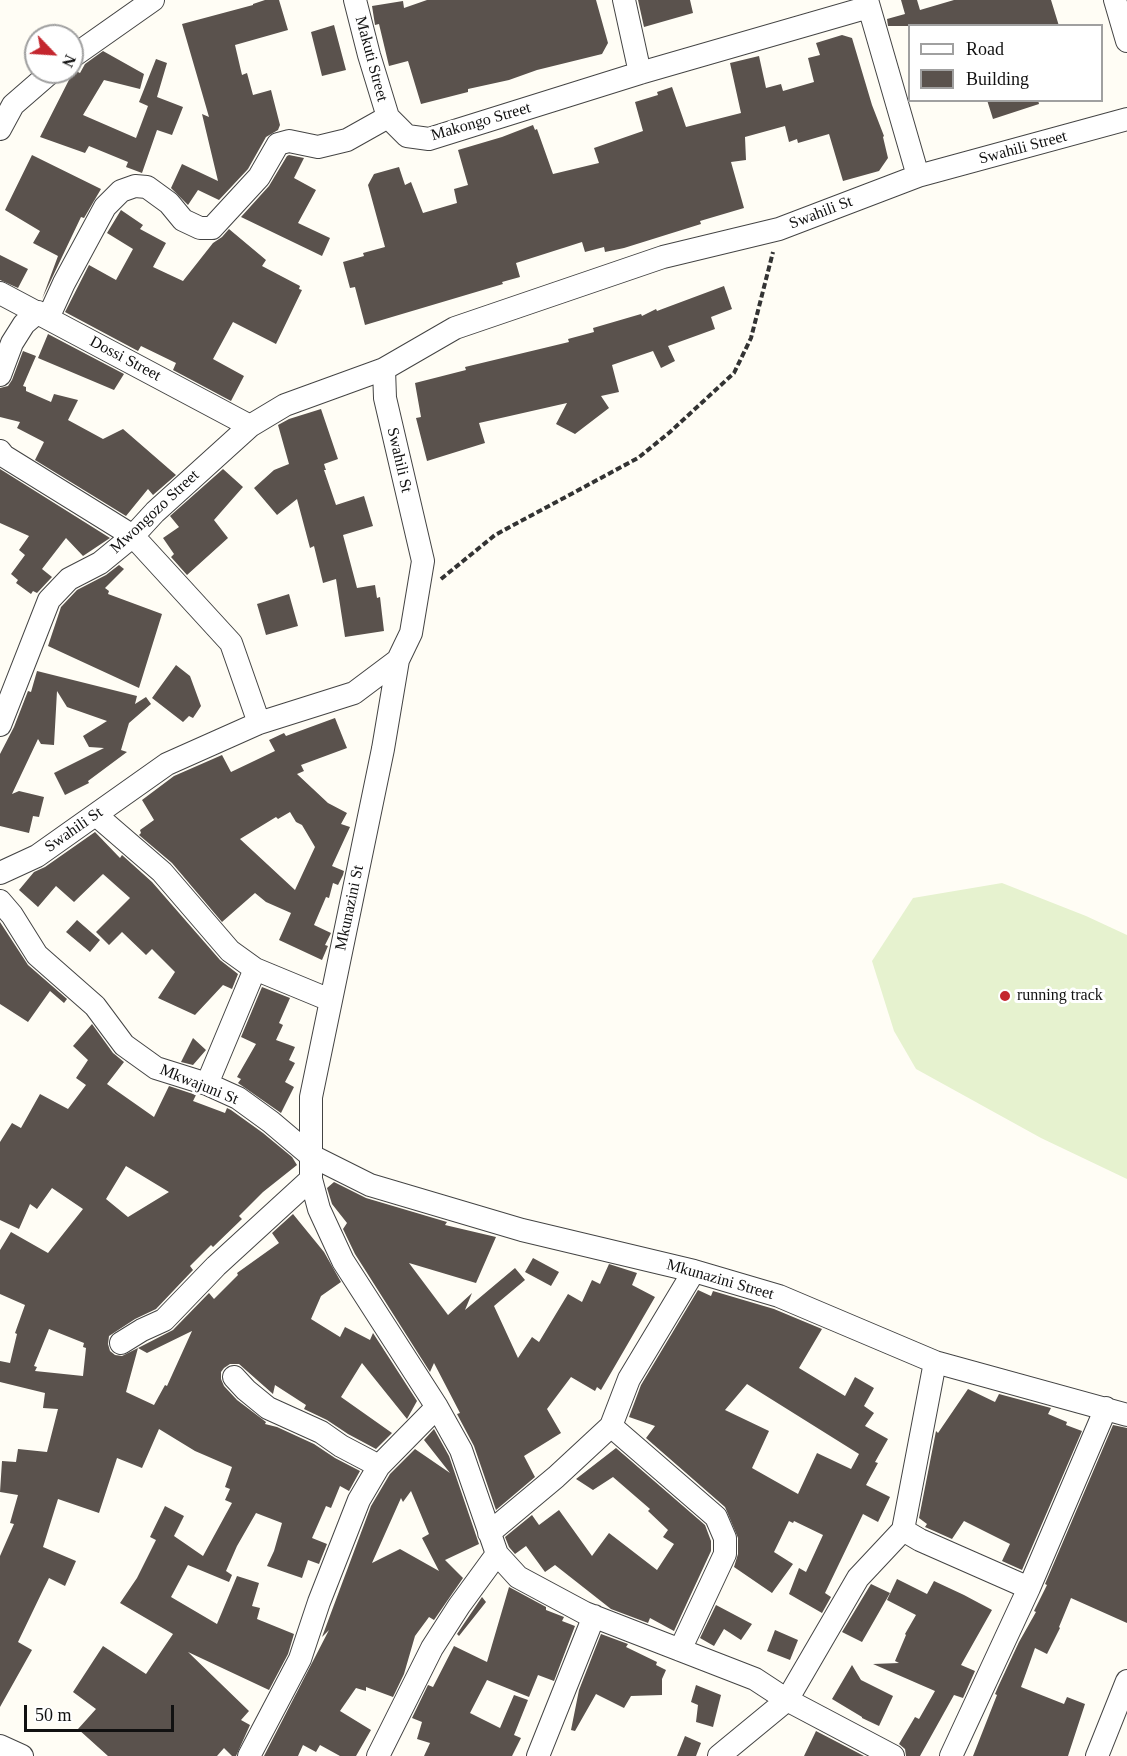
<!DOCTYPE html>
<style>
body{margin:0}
#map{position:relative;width:1127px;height:1756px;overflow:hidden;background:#fffdf5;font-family:"Times New Roman",serif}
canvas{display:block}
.legend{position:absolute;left:908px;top:24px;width:195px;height:78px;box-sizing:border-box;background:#fff;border:2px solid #a0a0a0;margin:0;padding:8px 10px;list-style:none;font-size:18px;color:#111}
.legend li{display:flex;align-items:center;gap:12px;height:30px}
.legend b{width:30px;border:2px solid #a0a0a0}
.north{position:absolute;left:24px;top:24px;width:60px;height:60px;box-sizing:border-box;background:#fff;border:2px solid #a0a0a0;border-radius:50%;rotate:115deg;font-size:16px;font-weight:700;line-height:24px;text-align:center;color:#111}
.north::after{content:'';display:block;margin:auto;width:21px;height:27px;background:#c4262e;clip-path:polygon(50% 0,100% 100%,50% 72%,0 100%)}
.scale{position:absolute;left:24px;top:1705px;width:150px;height:27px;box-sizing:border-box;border:3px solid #111;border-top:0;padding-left:8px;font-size:18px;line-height:21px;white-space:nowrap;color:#111;-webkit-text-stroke:4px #fff;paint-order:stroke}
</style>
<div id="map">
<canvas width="1127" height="1756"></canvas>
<ul class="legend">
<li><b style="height:8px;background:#fff"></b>Road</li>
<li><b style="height:16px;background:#5a524d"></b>Building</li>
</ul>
<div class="north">N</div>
<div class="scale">50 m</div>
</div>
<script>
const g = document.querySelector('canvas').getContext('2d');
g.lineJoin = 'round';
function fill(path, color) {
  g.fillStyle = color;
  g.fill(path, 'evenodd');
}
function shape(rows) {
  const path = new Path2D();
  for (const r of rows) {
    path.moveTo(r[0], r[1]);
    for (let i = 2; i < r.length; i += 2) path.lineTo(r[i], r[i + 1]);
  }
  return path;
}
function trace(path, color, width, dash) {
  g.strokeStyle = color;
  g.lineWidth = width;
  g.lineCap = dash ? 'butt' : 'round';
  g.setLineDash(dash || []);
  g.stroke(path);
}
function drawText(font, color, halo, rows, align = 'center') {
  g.font = font + ' "Times New Roman",serif';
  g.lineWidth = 6;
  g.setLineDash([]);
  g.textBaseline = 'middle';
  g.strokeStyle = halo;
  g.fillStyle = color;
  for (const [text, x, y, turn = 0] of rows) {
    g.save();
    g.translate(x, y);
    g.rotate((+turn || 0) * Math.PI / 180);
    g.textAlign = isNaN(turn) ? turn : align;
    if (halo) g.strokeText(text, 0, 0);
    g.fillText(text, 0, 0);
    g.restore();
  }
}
fill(shape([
 [1002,883,1086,916,1127,935,1127,1179,1041,1138,916,1069,894,1031,872,961,913,898]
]), '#e6f2cf');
fill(shape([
 [265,0,279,0,288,30,235,45,242,75,247,73,253,95,271,90,280,125,278,130,266,137,248,169,219,200,198,190,188,205,171,188,182,164,218,181,202,114,209,117,182,24,253,5,253,4],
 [427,0,596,0,608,43,602,54,537,70,509,80,468,89,468,92,421,104,408,61,389,66,379,24,375,25,372,6,403,1,404,8],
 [638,0,690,0,693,13,644,27],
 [901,0,917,0,920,10,954,0,1051,0,1059,26,909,26,909,29,908,26,888,26,887,19,905,14],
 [334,25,346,70,322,76,311,32],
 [842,35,852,38,872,105,884,136,883,137,888,158,879,171,843,181,829,134,798,143,797,139,789,142,785,126,745,137,746,160,731,162,744,208,700,221,701,224,624,248,605,252,604,247,585,252,582,242,516,263,520,277,502,282,503,284,365,325,355,287,350,288,343,262,364,256,363,253,385,247,368,185,374,174,399,167,405,185,411,182,423,213,457,203,454,189,468,185,458,150,502,137,533,125,535,130,537,129,553,174,599,163,594,148,643,131,635,102,658,95,657,92,672,87,686,127,741,113,730,63,759,56,766,88,781,84,783,91,814,82,808,58,820,55,816,43],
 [103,51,144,74,140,89,104,80,83,115,136,138,148,106,139,102,156,59,167,63,157,97,183,107,172,135,157,130,142,173,126,167,128,162,89,146,85,153,40,137,74,70,80,73,85,64],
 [987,100,1038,100,1039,104,993,119],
 [32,155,101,189,84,218,81,217,42,299,58,256,33,243,40,231,5,210],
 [289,155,304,158,294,178,316,190,298,223,330,238,322,256,241,217,269,186,287,156],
 [121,210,143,225,140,229,166,243,153,267,183,281,213,243,222,237,229,229,266,260,262,266,300,286,299,289,302,290,276,344,233,322,213,359,244,376,231,401,173,370,176,363,141,346,138,351,65,312,89,265,116,280,133,249,107,233],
 [0,255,28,269,18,288,0,280],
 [724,286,732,309,711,317,715,329,668,346,675,361,661,368,653,351,612,365,619,392,601,396,609,408,575,434,556,424,567,403,479,423,485,443,427,461,416,418,421,417,415,383,466,370,465,367,569,342,568,339,594,332,593,328,641,314,642,316,656,309,657,311,665,308],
 [48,334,124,374,114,390,38,358],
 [23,351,36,356,23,386,26,387,26,391,51,402,54,394,78,400,68,420,103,439,123,429,176,475,153,495,148,489,126,516,35,460,44,442,17,428,20,422,0,417,0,388,8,386,12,380],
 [321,409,338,459,324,464,326,470,324,470,336,505,364,496,373,526,343,535,357,588,375,585,377,598,380,597,384,631,345,637,336,579,323,583,314,546,310,548,297,499,277,515,254,488,274,470,289,464,278,425,289,419],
 [0,469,110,538,83,556,66,538,42,569,52,577,37,593,33,591,31,594,16,583,18,580,11,574,25,555,19,550,29,536,0,523],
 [223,469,243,487,214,520,228,538,187,575,171,557,174,554,163,538,179,527,170,516],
 [119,565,124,569,105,588,109,591,108,594,162,614,139,688,48,646,61,607,77,590,106,575],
 [289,594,298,626,266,635,257,604],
 [176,665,190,676,201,706,193,718,189,716,183,722,152,698],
 [37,671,137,696,135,704,146,697,151,704,129,723,121,750,127,752,88,781,89,783,65,795,54,773,104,748,89,747,83,736,107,721,67,707,57,691,54,745,41,744,38,739,12,794,19,791,44,797,39,817,33,816,29,833,0,826,0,754,14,727,28,691,31,692],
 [335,718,347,748,301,765,304,771,297,774,328,803,347,813,341,824,350,827,332,866,344,871,343,875,338,885,333,883,329,898,326,897,314,925,331,933,325,945,328,946,322,960,279,940,291,913,266,902,255,893,222,922,172,863,139,835,141,833,140,830,154,820,142,800,174,776,222,755,231,772,275,751,269,740,284,733,286,736],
 [290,812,296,822,302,825,315,847,295,890,240,839,276,817,278,819],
 [95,832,120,858,122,855,152,882,220,960,238,974,232,989,223,985,195,1015,158,998,175,972,152,949,146,955,122,932,109,945,96,932,130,898,103,874,74,902,56,886,38,907,19,890,34,872,45,867],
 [77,920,100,940,90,952,66,932],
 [0,922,28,965,67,999,64,1003,50,991,28,1022,0,1004],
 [262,987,290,998,279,1023,283,1025,276,1040,295,1047,289,1060,295,1063,285,1082,294,1087,281,1113,238,1083,241,1079,237,1077,256,1044,241,1037],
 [92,1024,113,1053,124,1062,107,1084,154,1117,169,1086,196,1095,193,1101,225,1113,227,1108,231,1110,263,1133,292,1157,297,1165,263,1192,239,1216,242,1219,213,1247,211,1245,190,1266,193,1270,156,1309,135,1319,109,1336,108,1344,110,1351,115,1355,122,1356,138,1348,126,1392,154,1405,165,1385,167,1386,192,1331,147,1353,138,1348,173,1330,209,1293,214,1299,238,1275,237,1273,279,1243,272,1233,293,1214,324,1252,341,1282,321,1296,311,1319,340,1337,345,1327,370,1340,373,1333,417,1401,407,1419,362,1363,341,1397,392,1433,376,1449,348,1434,327,1420,304,1409,306,1405,275,1385,273,1394,239,1364,230,1364,224,1368,221,1372,221,1379,224,1386,237,1400,266,1422,265,1424,277,1427,314,1444,335,1458,360,1471,349,1491,340,1486,331,1508,326,1506,312,1538,327,1544,319,1564,308,1560,302,1578,267,1566,274,1551,282,1523,256,1513,237,1546,226,1571,232,1575,229,1582,188,1565,171,1597,217,1624,237,1576,259,1583,252,1606,260,1608,257,1619,294,1634,288,1654,269,1690,188,1652,249,1711,241,1720,250,1725,236,1756,232,1756,224,1748,217,1756,108,1756,78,1729,96,1709,73,1692,103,1646,146,1674,173,1634,120,1603,137,1578,156,1540,150,1537,165,1506,184,1516,174,1536,203,1556,232,1503,225,1500,230,1489,225,1487,232,1467,195,1451,159,1429,142,1468,117,1458,99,1513,58,1499,43,1547,76,1561,65,1586,49,1578,44,1588,18,1642,32,1650,0,1707,0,1556,14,1524,10,1523,18,1495,0,1492,2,1461,16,1462,18,1449,47,1452,58,1409,43,1408,45,1393,0,1382,0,1361,10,1363,17,1334,15,1333,25,1305,0,1294,0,1250,11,1232,48,1253,83,1209,52,1188,37,1209,30,1204,19,1229,0,1220,0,1142,12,1123,21,1128,40,1094,68,1109,86,1085,76,1078,88,1060,73,1046],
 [126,1166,169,1192,128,1217,106,1199],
 [49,1329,84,1343,83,1347,86,1348,83,1376,35,1371,37,1367,34,1366],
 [193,1038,206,1050,193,1065,181,1062],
 [334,1182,366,1198,447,1222,445,1225,496,1237,476,1283,409,1263,448,1315,472,1293,465,1310,515,1268,525,1280,494,1306,518,1358,532,1337,539,1342,568,1294,582,1302,592,1280,600,1284,609,1264,637,1273,632,1285,655,1297,601,1390,597,1387,595,1391,571,1377,547,1409,561,1433,524,1456,535,1477,496,1510,474,1446,457,1414,460,1413,434,1363,430,1372,355,1254,343,1229,347,1223,332,1204,327,1188],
 [533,1258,559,1272,551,1286,525,1272],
 [698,1290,711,1296,713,1291,774,1309,822,1329,799,1368,845,1396,855,1377,874,1388,864,1406,874,1413,865,1426,888,1439,875,1462,878,1463,866,1485,890,1497,878,1522,863,1514,825,1593,831,1597,822,1613,789,1594,799,1568,806,1572,823,1535,794,1521,793,1523,789,1521,774,1552,793,1564,772,1593,734,1567,738,1554,738,1538,725,1507,646,1438,655,1426,629,1417,641,1385],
 [747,1384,859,1454,851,1469,817,1453,798,1494,752,1468,769,1431,725,1410],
 [968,1389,995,1402,999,1394,1051,1408,1048,1414,1067,1422,1066,1425,1082,1431,1022,1570,1002,1561,1010,1544,964,1521,952,1539,925,1527,927,1524,919,1518,936,1431,938,1433],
 [1113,1425,1127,1428,1127,1623,1071,1598,1059,1627,1060,1628,1047,1654,1035,1648,1021,1687,1064,1704,1067,1697,1085,1704,1068,1756,973,1756,997,1695,995,1694,998,1687,1019,1642,1036,1612,1034,1611,1047,1585,1045,1584],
 [434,1429,449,1456,479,1544,445,1560,463,1578,434,1620,429,1617,415,1636,404,1674,393,1697,366,1687,366,1691,356,1688,340,1711,371,1730,356,1756,340,1756,320,1745,316,1752,303,1745,298,1756,264,1756,329,1630,322,1637,371,1506,390,1474,415,1449,450,1473,424,1440],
 [411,1491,429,1534,422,1538,439,1571,400,1549,372,1563,401,1498,403,1502],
 [616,1448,705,1525,711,1541,711,1551,674,1631,650,1618,648,1623,611,1609,555,1565,545,1572,526,1546,515,1554,509,1547,505,1537,532,1515,539,1525,559,1510,592,1556,609,1533,657,1570,674,1544,663,1537,668,1530,648,1511,650,1509,613,1477,593,1490,576,1479],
 [897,1579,927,1594,934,1581,964,1595,992,1610,961,1665,975,1671,963,1698,954,1695,920,1756,906,1756,905,1749,899,1744,915,1717,919,1719,935,1691,873,1664,899,1663,895,1661,906,1635,905,1634,916,1615,887,1600],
 [871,1584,890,1593,862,1642,842,1632],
 [509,1587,546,1607,546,1610,564,1617,562,1621,575,1626,554,1681,538,1675,529,1697,487,1680,470,1713,500,1728,514,1695,528,1700,514,1735,521,1738,512,1756,424,1756,430,1743,417,1739,422,1722,412,1718,428,1685,433,1687,454,1646,487,1662],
 [482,1597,486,1602,459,1636,457,1634],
 [716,1605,752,1624,741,1640,724,1629,714,1646,700,1638],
 [775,1630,798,1640,790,1660,767,1651],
 [601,1634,628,1644,626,1647,657,1662,656,1665,666,1670,662,1679,662,1695,631,1696,624,1708,596,1694,575,1731,571,1730,579,1690],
 [852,1665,861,1680,893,1696,879,1726,862,1718,862,1717,832,1699],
 [696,1685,721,1695,713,1727,696,1722,698,1705,691,1702],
 [816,1731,864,1756,804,1756],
 [685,1736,701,1743,696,1756,677,1756]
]), '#5a524d');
const minor = shape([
 [355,0,369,55,388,117,407,136,429,139,640,73,869,7],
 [624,0,640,73],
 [867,0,918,176],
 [1115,0,1127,41],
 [72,57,153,0],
 [0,129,13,105,51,72],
 [0,293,250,426],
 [48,318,64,283,105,207,121,191,135,186,147,187,169,203,183,220,200,228,212,228,259,177,278,144,289,141,318,147,347,140,388,117],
 [0,375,12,343,24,324,38,312],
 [0,451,4,456,133,536,231,643,259,723],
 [398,660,383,749,311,1097,311,1179,319,1209,343,1261,437,1407,461,1450,497,1554,518,1577,585,1613,755,1679,787,1700,893,1756],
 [0,725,49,600,69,579,100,563,133,536,155,512,250,426,285,405,384,369],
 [96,815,162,872,230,951,255,969,330,1000],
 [0,873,37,856,167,764,259,723,354,693,398,660,411,633,423,561,385,398,384,369,455,328,663,257,779,229,918,176,1127,119],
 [0,901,12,915,37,955,95,1006,124,1045,156,1068,207,1084,238,1098,271,1122,310,1155,370,1185,522,1230,694,1271,779,1296,935,1362,1127,1415],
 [207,1084,255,969],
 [121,1343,142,1330,164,1320,216,1266,311,1179],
 [935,1362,903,1530,920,1540,1029,1588],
 [234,1377,246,1390,268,1408,321,1432,341,1446,379,1466],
 [611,1426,716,1517,725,1538,725,1554,680,1650],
 [489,1533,556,1477,611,1426,629,1379,694,1271],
 [0,1746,22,1756],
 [249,1756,300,1659,319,1602,359,1500,379,1466,437,1407],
 [378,1756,432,1648,459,1606,497,1554],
 [538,1756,594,1616],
 [719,1756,787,1700,858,1578,903,1530],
 [951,1756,1029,1588,1106,1408],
 [1097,1756,1127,1681]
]);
trace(minor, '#444', 24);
trace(shape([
 [441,579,495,535,638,458,670,432,734,373,751,338,773,252]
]), '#333', 4, [6, 3]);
trace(minor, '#fff', 22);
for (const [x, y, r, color] of [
 [1005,996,6,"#c4262e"]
]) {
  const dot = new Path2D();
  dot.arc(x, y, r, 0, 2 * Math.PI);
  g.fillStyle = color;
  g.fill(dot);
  trace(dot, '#fff', 2);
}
drawText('16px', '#111', '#fff', [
 ["Makuti Street",371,59,75],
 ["Makongo Street",481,122,-16],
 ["Swahili Street",1023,148,-15],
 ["Swahili St",821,213,-21],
 ["Dossi Street",125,359,28],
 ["Swahili St",399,460,77],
 ["Mwongozo Street",155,512,-43],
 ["Swahili St",74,830,-35],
 ["Mkunazini St",350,908,-78],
 ["Mkwajuni St",199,1085,22],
 ["Mkunazini Street",720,1280,16]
]);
drawText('16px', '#111', '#fff', [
 ["running track",1017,996]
], 'left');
</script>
